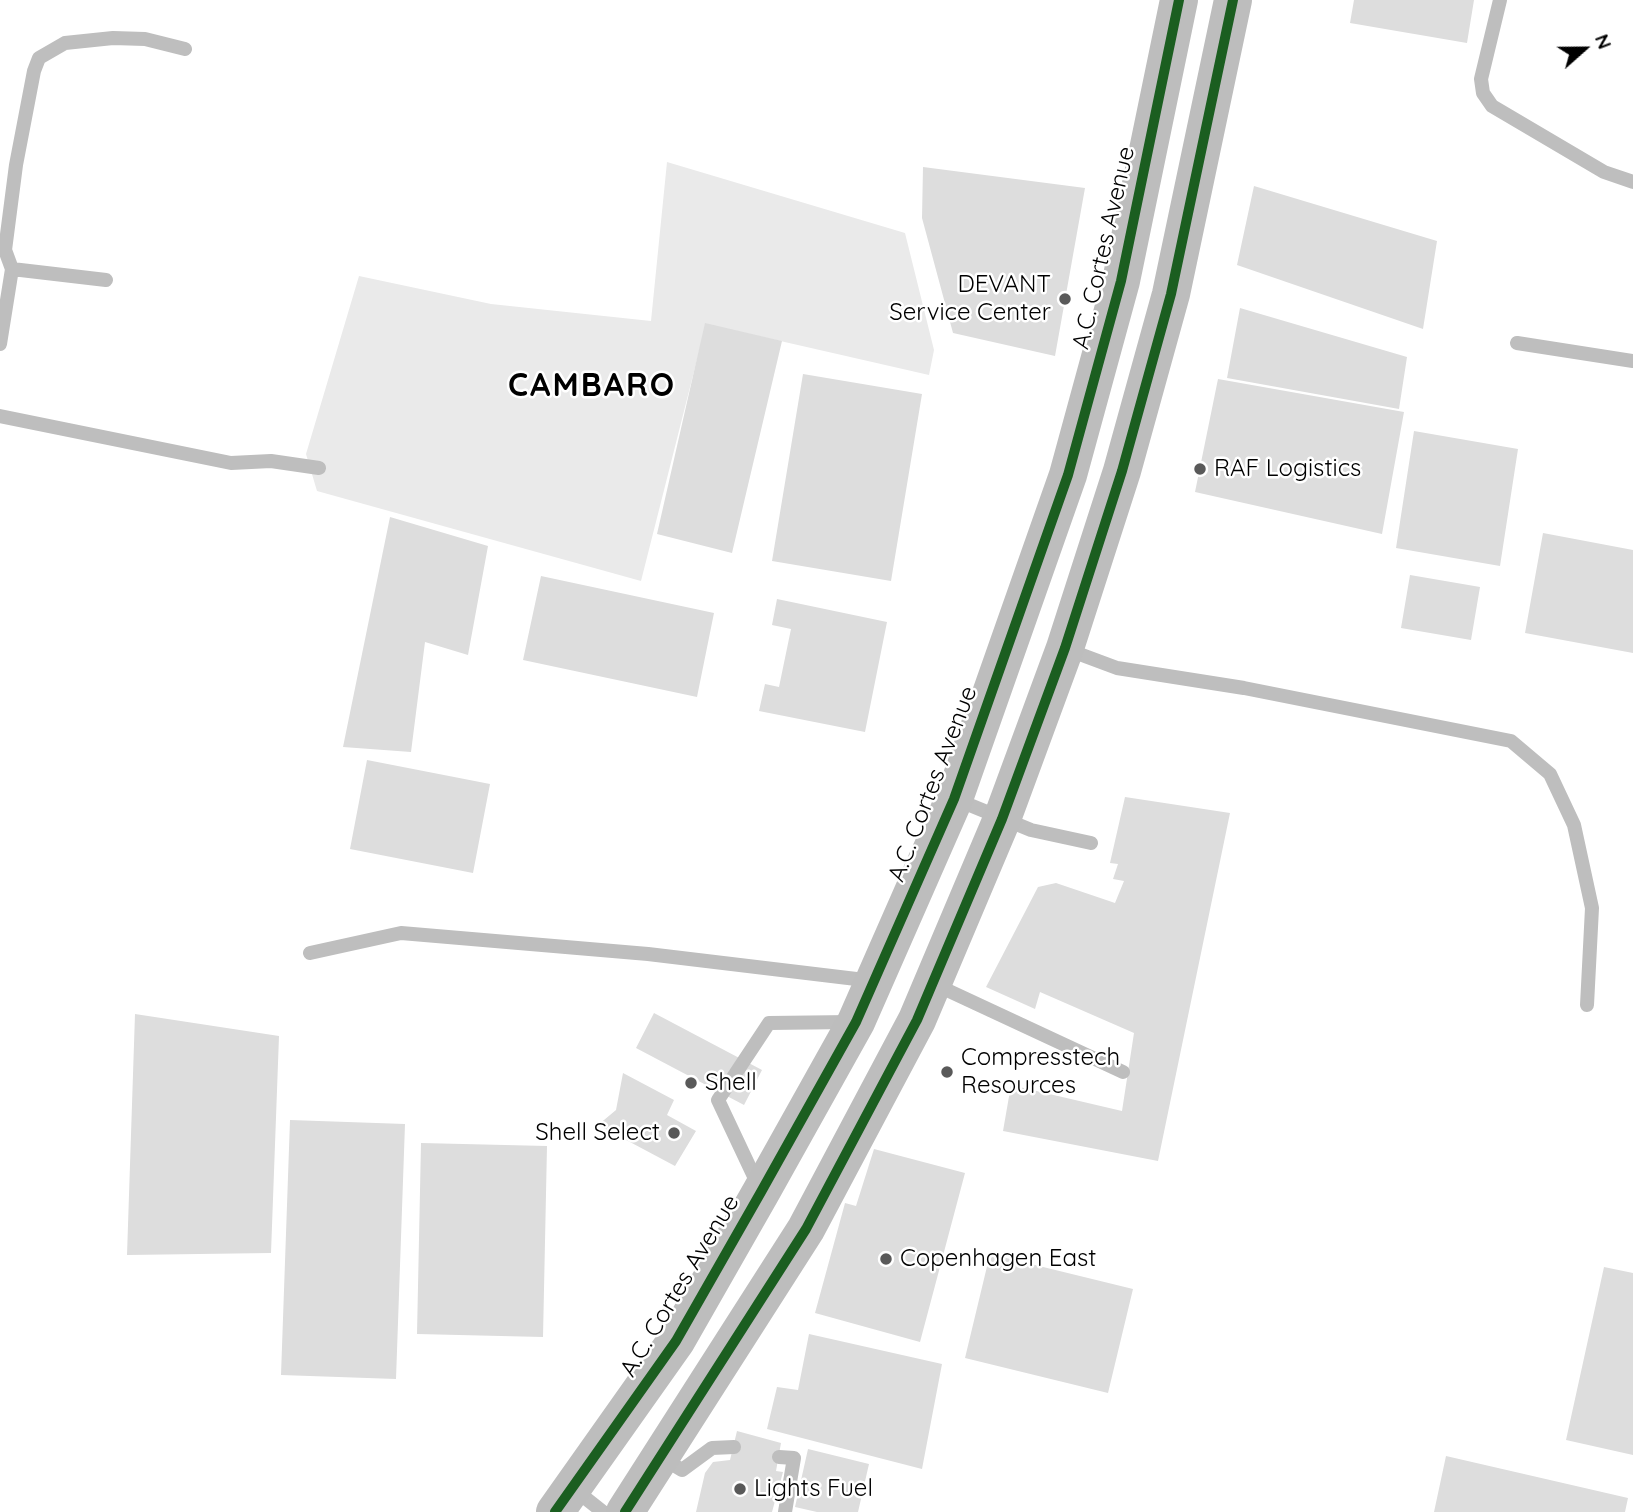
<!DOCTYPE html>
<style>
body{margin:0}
#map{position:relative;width:1633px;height:1512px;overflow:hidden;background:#fff;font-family:Quicksand,sans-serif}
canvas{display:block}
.north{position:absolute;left:1549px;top:14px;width:70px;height:70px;-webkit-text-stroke:5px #fff;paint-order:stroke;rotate:69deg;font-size:19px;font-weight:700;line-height:28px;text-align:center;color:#000}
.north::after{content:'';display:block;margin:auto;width:24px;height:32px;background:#000;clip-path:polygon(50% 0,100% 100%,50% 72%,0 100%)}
</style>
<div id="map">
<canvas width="1633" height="1512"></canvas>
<div class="north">N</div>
</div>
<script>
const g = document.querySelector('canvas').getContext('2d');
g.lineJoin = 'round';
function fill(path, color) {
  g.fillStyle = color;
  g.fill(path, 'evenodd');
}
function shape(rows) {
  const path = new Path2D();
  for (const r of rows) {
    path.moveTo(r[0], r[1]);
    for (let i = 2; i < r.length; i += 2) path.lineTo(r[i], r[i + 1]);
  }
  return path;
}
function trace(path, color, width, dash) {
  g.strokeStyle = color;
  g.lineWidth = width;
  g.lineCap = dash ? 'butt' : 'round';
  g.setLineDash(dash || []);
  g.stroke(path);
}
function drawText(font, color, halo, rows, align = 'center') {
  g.font = font + ' Quicksand,sans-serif';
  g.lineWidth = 5;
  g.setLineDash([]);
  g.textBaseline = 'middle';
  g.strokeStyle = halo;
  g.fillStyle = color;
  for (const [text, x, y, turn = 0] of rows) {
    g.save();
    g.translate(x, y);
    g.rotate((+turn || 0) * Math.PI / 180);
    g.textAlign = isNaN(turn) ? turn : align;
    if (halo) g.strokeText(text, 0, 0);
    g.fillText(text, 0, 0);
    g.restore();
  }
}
fill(shape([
 [667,162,905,233,934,350,929,375,706,324,641,581,317,491,306,454,359,276,491,304,651,321]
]), '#eaeaea');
fill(shape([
 [1354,0,1474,0,1467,43,1350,23],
 [923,167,1085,188,1055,356,953,333,922,218],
 [1254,186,1437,241,1423,329,1237,265],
 [1240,308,1407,357,1399,409,1227,378],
 [705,323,782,341,732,553,657,534],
 [803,374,922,394,891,581,772,561],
 [1218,379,1404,412,1382,534,1195,492],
 [1414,431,1518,449,1500,566,1396,548],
 [390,517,488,546,468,655,425,642,411,752,343,747],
 [1543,533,1633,550,1633,653,1525,633],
 [1410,575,1480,587,1471,640,1401,628],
 [541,576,714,613,697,697,523,660],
 [777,599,887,622,865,732,759,711,765,684,779,687,791,629,772,625],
 [367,760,490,784,473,873,350,849],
 [1125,797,1230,813,1158,1161,1003,1131,1011,1085,1122,1111,1134,1033,1040,992,1035,1009,986,987,1038,887,1056,883,1115,903,1124,881,1113,879,1118,864,1110,863],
 [654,1013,762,1070,744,1105,636,1048],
 [135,1014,279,1036,271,1253,127,1255],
 [623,1073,674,1100,667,1115,696,1131,675,1166,598,1125,616,1110],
 [290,1120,405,1124,396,1379,281,1375],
 [421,1143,547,1146,543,1337,417,1334],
 [874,1149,965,1173,920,1342,815,1313,845,1203,856,1206],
 [990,1254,1133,1289,1108,1393,965,1358],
 [1604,1267,1633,1273,1633,1455,1566,1440],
 [809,1334,942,1364,922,1469,767,1429,777,1387,798,1390],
 [737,1431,781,1443,776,1471,783,1472,772,1512,696,1512,705,1473,713,1462,730,1460],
 [808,1449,869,1464,858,1512,817,1512,795,1507],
 [1446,1456,1628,1498,1625,1512,1434,1512]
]), '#ddd');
trace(shape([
 [1500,0,1481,79,1483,93,1492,106,1604,172,1633,182],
 [12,269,106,280],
 [1517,343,1633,361],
 [0,344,12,269,5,250,16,165,34,71,39,58,65,43,113,38,145,39,185,49],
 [0,416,231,463,271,461,319,468],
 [1066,649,1117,668,1244,688,1511,741,1550,774,1574,825,1592,908,1587,1005],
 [955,799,1031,830,1091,843],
 [310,953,401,933,648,954,873,981],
 [934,984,1123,1072],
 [759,1187,718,1100,769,1023,851,1022],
 [779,1457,794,1458,785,1512],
 [662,1458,682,1470,712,1448,734,1447],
 [574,1489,603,1512]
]), '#bebebe', 14);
trace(shape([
 [555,1512,676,1341,761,1192,856,1022,954,799,1068,475,1121,281,1179,0],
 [625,1512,806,1229,917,1020,1002,819,1065,648,1122,471,1171,294,1233,0]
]), '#bdbdbd', 38);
trace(shape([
 [555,1512,676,1341,761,1192,856,1022,954,799,1068,475,1121,281,1179,0],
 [625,1512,806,1229,917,1020,1002,819,1065,648,1122,471,1171,294,1233,0]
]), '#1b5e20', 10);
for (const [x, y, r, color] of [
 [1065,299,7,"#595959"],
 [1200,469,7,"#595959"],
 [947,1072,7,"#595959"],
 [691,1083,7,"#595959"],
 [674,1133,7,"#595959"],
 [886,1259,7,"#595959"],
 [740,1489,7,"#595959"]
]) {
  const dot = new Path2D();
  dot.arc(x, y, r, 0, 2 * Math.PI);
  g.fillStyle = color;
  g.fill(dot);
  trace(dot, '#fff', 2.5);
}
drawText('24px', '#000', '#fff', [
 ["A.C. Cortes Avenue",1104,248,-77],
 ["A.C. Cortes Avenue",933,784,-69],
 ["A.C. Cortes Avenue",680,1286,-59]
]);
drawText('24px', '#000', '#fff', [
 ["DEVANT",1051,285,"right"],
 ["Service Center",1051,313,"right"],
 ["RAF Logistics",1214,469],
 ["Compresstech",961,1058],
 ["Resources",961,1086],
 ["Shell",705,1083],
 ["Shell Select",660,1133,"right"],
 ["Copenhagen East",900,1259],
 ["Lights Fuel",754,1489]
], 'left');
g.letterSpacing = '2px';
drawText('bold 32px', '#000', '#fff', [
 ["CAMBARO",592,386]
]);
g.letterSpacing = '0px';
</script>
